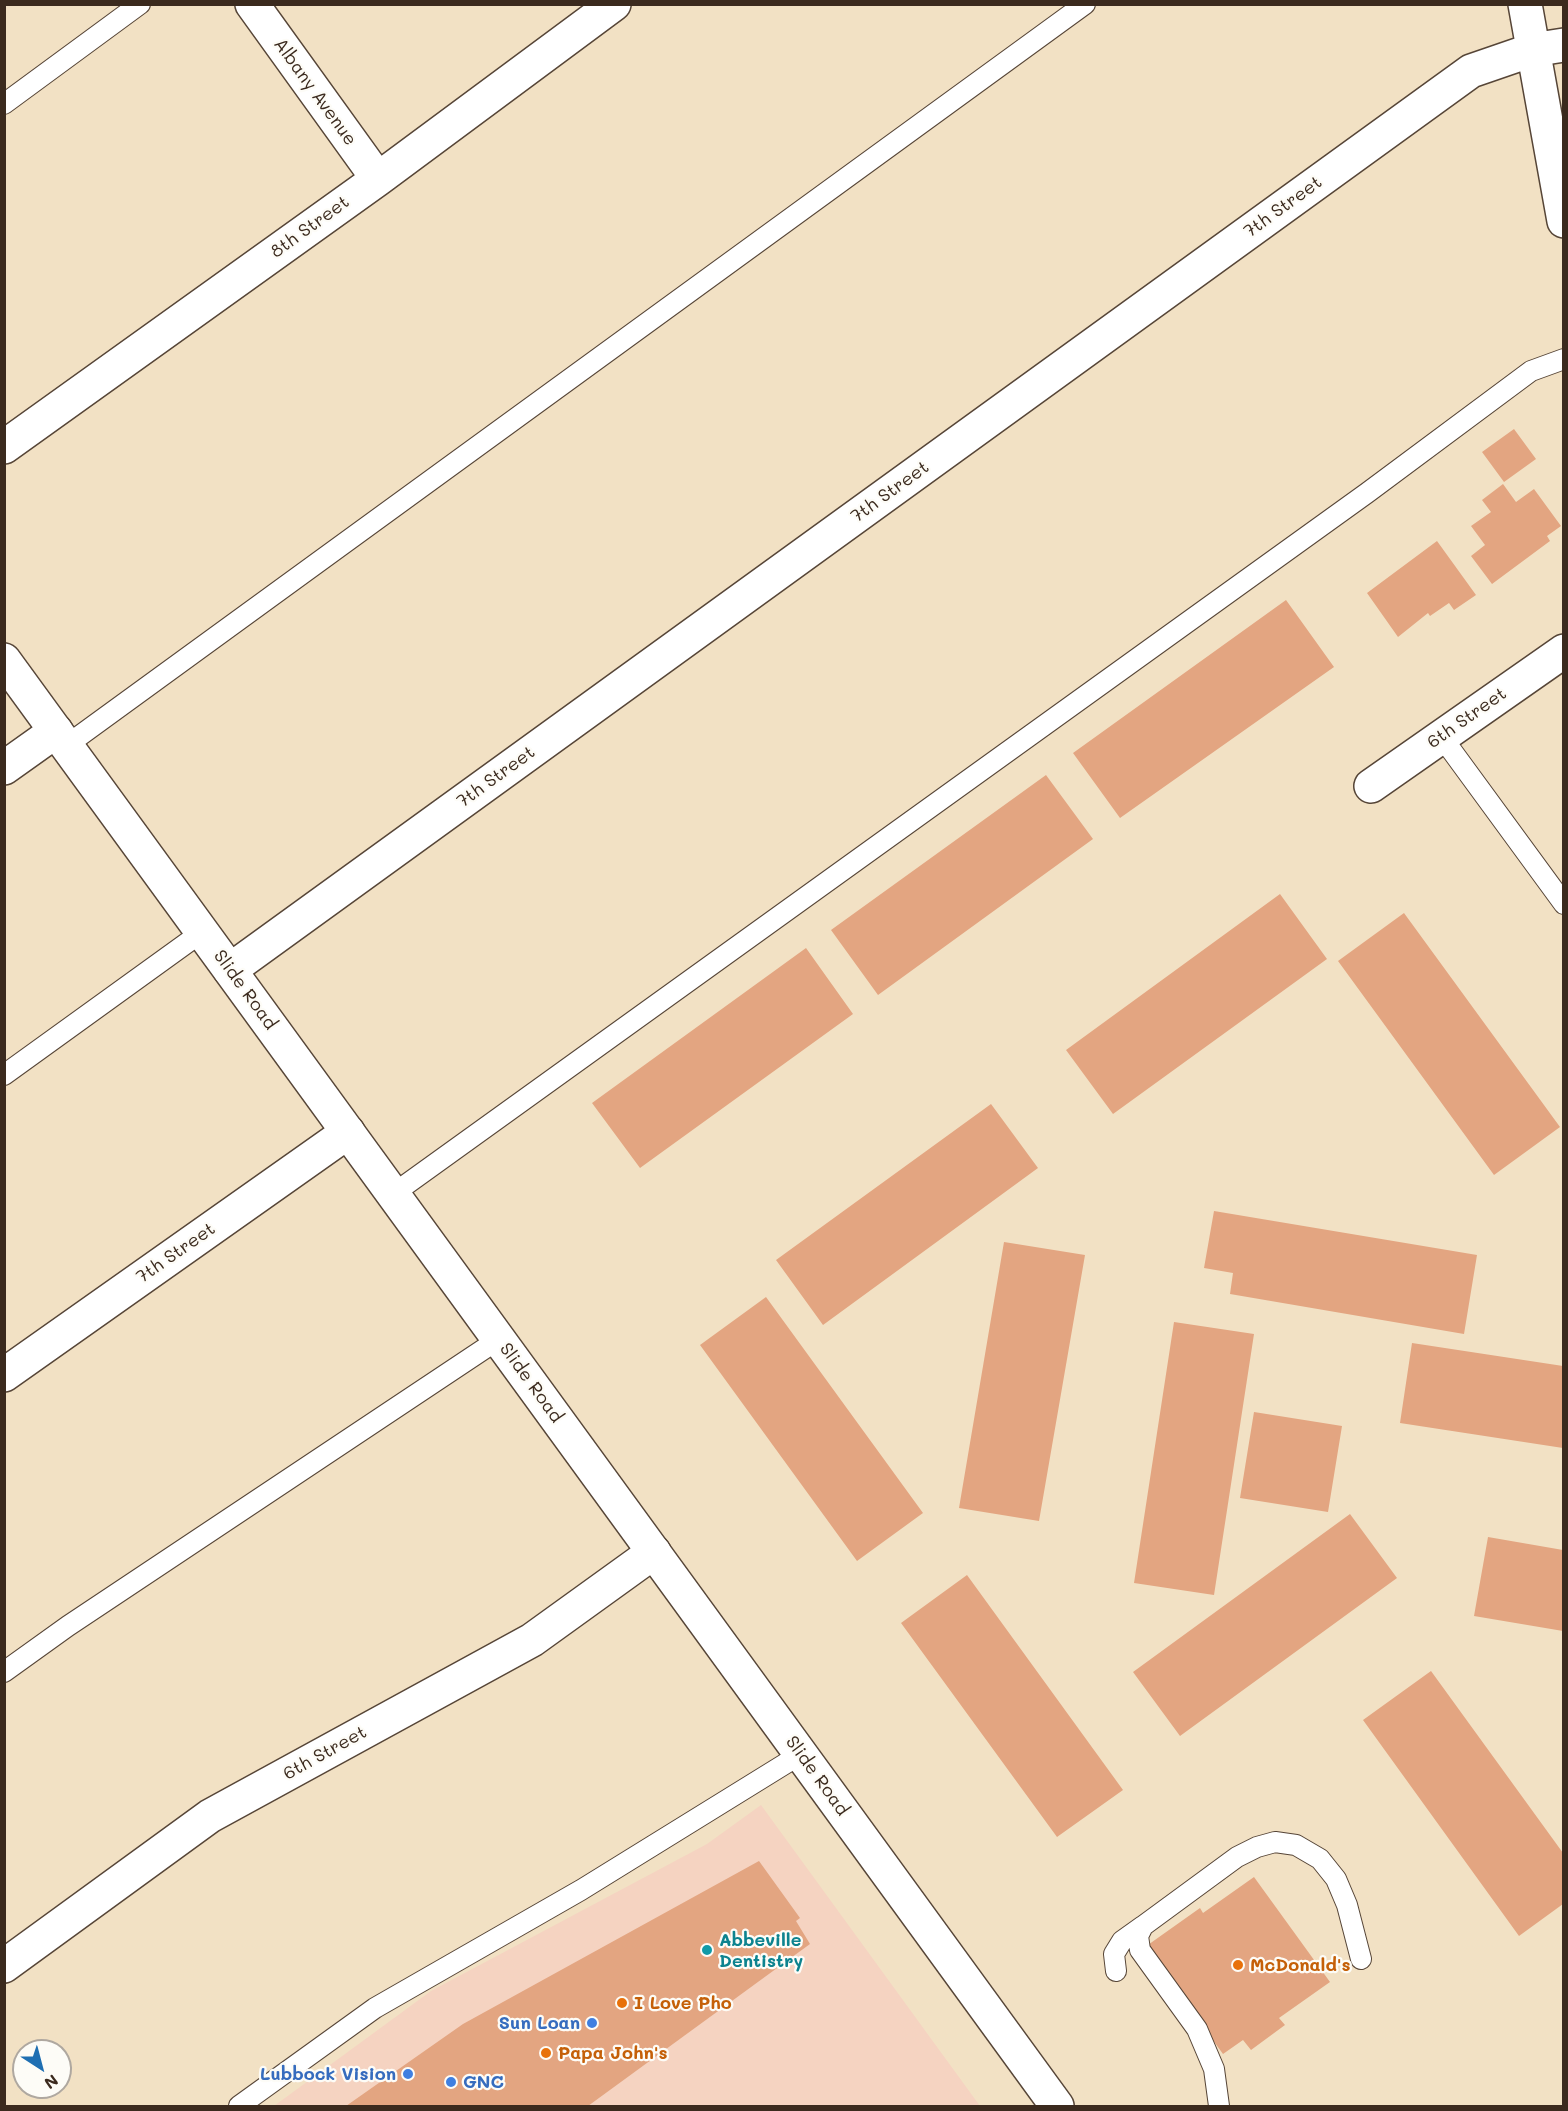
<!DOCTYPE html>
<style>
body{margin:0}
#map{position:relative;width:1568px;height:2111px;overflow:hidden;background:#f2e1c4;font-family:Mali,sans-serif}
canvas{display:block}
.frame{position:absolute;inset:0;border:6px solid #3b2a1e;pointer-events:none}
.north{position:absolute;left:12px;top:2039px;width:60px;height:60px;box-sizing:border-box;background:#fdfcf7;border:2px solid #afa8a0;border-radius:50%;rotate:144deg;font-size:16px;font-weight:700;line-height:24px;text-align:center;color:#3b2a1e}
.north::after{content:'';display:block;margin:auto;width:21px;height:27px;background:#1f6fb2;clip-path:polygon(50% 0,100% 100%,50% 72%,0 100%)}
</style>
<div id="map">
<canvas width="1568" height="2111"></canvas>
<div class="frame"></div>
<div class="north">N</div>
</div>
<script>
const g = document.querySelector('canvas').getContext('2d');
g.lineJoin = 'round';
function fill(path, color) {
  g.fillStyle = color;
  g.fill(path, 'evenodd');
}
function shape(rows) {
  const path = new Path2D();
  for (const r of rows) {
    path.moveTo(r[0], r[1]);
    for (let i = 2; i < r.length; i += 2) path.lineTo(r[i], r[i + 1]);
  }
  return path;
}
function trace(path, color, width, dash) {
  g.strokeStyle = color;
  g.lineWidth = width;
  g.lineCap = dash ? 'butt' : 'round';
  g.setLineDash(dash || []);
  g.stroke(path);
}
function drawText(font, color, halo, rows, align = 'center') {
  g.font = font + ' Mali,sans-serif';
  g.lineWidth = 4.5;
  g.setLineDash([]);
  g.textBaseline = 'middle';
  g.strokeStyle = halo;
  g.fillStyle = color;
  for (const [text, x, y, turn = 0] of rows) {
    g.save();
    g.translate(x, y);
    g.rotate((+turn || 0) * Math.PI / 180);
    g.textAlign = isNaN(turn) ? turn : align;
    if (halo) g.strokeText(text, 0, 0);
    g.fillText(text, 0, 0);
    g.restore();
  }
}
fill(shape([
 [761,1805,980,2106,274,2106,431,1991,707,1844]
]), '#f5d3c1');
fill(shape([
 [1514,429,1536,459,1504,482,1482,452],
 [1503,484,1516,502,1534,489,1561,526,1547,536,1550,541,1492,584,1471,556,1485,545,1471,526,1491,512,1482,500],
 [1437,541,1476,595,1454,610,1449,603,1430,616,1428,613,1398,637,1367,593],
 [1286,600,1334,667,1120,818,1073,753],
 [1046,775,1093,839,878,995,831,930],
 [1280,894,1327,959,1113,1114,1066,1050],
 [1404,913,1560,1127,1494,1175,1338,961],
 [806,948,853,1014,640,1168,592,1103],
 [991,1104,1038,1168,823,1325,776,1260],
 [1214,1211,1477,1255,1464,1334,1230,1294,1233,1273,1204,1268],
 [1004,1242,1085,1255,1039,1521,959,1508],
 [766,1297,923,1513,857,1561,700,1345],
 [1174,1322,1254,1334,1214,1595,1134,1583],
 [1412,1343,1563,1366,1563,1448,1400,1423],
 [1254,1412,1342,1426,1328,1512,1240,1498],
 [1350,1514,1397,1578,1180,1736,1133,1672],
 [1488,1537,1563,1550,1563,1631,1474,1616],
 [967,1575,1123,1790,1057,1837,901,1623],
 [1431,1671,1563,1853,1563,1904,1519,1936,1363,1720],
 [759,1861,800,1918,796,1921,810,1944,588,2106,346,2106,463,2024],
 [1254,1877,1330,1982,1279,2018,1285,2025,1251,2050,1243,2040,1223,2054,1145,1947,1200,1908,1203,1913]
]), '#e3a581');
const lane = shape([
 [4,104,140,4],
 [1441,736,1564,904],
 [67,745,1085,4],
 [4,1075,202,932],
 [393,1194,1367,493,1531,371,1564,359],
 [4,1672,68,1626,499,1339],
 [1116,1971,1114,1954,1122,1941,1143,1926],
 [239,2106,375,2008,581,1890,801,1754],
 [1219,2106,1214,2069,1197,2029,1140,1950,1138,1936,1143,1926,1237,1857,1257,1847,1275,1842,1296,1845,1320,1859,1336,1879,1347,1905,1361,1959]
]);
const street = shape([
 [252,4,378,179],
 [1525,4,1564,221],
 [4,447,378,179,614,4],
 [4,768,56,731],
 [1371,786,1564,651],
 [230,970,1471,71,1532,50,1564,45],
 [4,1375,348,1132],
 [4,1966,210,1816,532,1640,654,1552]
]);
const secondary = shape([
 [4,660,1057,2106]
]);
trace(lane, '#564537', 22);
trace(street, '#564537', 36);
trace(secondary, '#564537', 36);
trace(lane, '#fff', 20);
trace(street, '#fff', 33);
trace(secondary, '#fff', 33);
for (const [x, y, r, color] of [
 [707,1950,6,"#0f9aa8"],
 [1238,1965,6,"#e8710a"],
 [622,2003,6,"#e8710a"],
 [592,2023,6,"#3f7fe0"],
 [546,2053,6,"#e8710a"],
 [408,2074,6,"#3f7fe0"],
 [451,2082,6,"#3f7fe0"]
]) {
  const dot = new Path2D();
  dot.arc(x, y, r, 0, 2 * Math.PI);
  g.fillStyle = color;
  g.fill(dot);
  trace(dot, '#fdfcf7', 2);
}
drawText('18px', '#3b2a1e', '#fdfcf7', [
 ["Albany Avenue",315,92,54],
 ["7th Street",1283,207,-36],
 ["8th Street",310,227,-36],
 ["7th Street",890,492,-36],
 ["6th Street",1467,718,-35],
 ["7th Street",496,777,-36],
 ["Slide Road",245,990,54],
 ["7th Street",176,1253,-35],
 ["Slide Road",531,1383,54],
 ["6th Street",325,1753,-29],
 ["Slide Road",817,1776,54]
]);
drawText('bold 18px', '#0d838f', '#fdfcf7', [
 ["Abbeville",719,1940],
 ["Dentistry",719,1961]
], 'left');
drawText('bold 18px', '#c56008', '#fdfcf7', [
 ["McDonald's",1250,1965],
 ["I Love Pho",634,2003],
 ["Papa John's",558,2053]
], 'left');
drawText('bold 18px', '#366cbe', '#fdfcf7', [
 ["Sun Loan",580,2023],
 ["Lubbock Vision",396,2074],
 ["GNC",463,2082,"left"]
], 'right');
</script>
